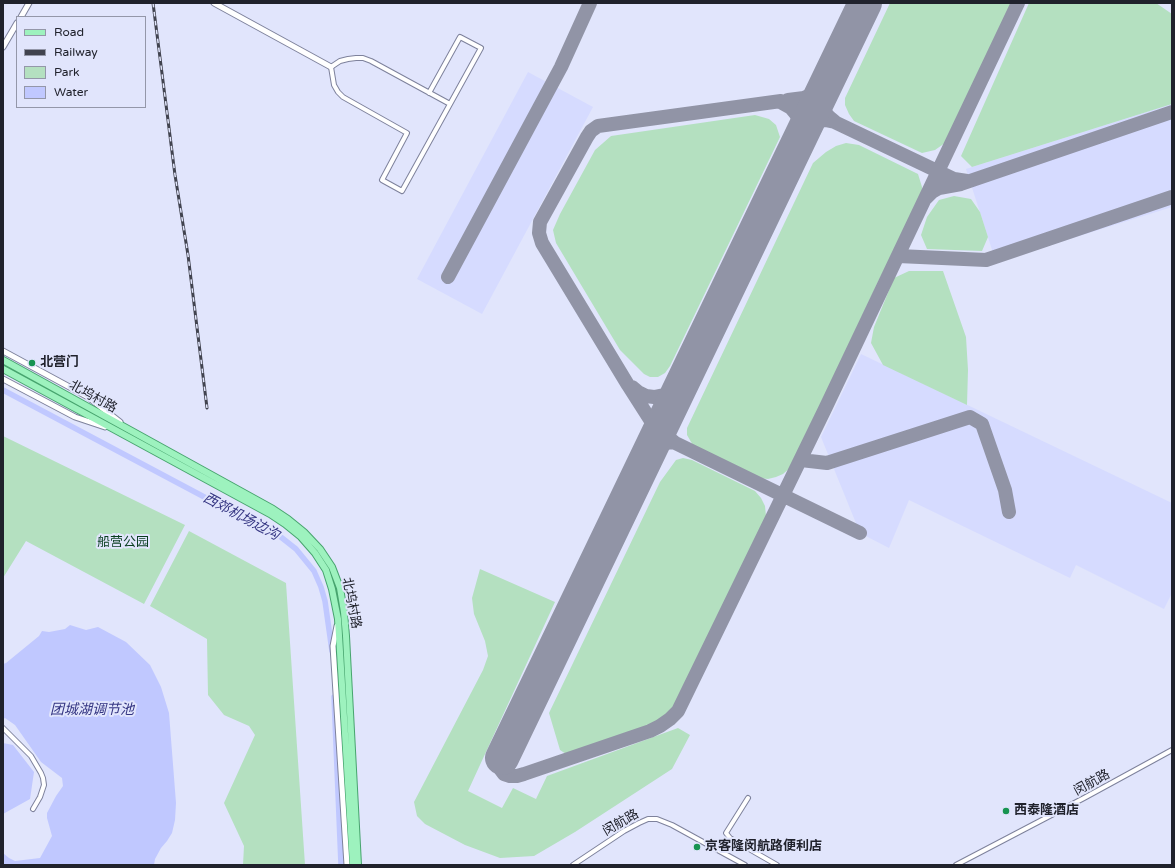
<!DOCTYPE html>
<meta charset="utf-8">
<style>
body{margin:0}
#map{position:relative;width:1175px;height:868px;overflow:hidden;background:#e1e5fc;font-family:"Varela Round",sans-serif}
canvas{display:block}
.frame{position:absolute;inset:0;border:4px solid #20222c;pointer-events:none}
.legend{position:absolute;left:16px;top:16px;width:130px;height:92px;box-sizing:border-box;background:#e1e5fc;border:1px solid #9497a9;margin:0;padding:5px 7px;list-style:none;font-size:12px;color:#20222c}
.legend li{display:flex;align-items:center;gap:8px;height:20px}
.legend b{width:20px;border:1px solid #9497a9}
</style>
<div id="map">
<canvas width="1175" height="868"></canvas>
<div class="frame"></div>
<ul class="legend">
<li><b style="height:5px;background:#9df2be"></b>Road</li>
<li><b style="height:5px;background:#41434f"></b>Railway</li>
<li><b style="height:11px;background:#b4e0c0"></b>Park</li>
<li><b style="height:11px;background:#c0c8ff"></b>Water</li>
</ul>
</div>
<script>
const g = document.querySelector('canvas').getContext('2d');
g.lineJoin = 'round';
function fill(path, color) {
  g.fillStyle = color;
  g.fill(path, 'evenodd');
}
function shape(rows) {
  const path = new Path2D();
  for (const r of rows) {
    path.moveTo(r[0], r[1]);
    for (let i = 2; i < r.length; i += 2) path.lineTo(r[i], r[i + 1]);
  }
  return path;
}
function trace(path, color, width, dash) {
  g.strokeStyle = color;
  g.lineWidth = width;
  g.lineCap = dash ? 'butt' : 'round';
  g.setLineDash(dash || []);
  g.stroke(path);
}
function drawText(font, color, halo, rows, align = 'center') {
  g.font = font + ' "Varela Round","Noto Sans SC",sans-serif';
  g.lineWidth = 4;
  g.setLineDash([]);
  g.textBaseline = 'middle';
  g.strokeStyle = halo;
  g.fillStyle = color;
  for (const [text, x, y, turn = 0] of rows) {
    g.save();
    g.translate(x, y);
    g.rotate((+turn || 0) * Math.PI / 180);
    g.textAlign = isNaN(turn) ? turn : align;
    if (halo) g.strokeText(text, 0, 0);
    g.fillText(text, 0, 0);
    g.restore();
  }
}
fill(shape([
 [528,72,593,107,482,314,417,279],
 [1172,104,1172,207,996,262,966,169],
 [861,354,1172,503,1172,593,1164,609,1076,565,1070,578,909,500,889,548,860,533,821,437]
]), '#d6dbff');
fill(shape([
 [890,3,1011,3,945,143,935,150,922,153,854,121,849,114,845,105,845,98],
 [1029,3,1156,3,1172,14,1172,104,972,167,961,156],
 [755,115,769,119,776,125,780,137,670,366,665,373,658,377,650,377,644,374,620,350,556,243,553,230,560,214,595,150,611,136],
 [846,143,859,145,918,174,922,187,922,196,879,280,791,467,783,474,776,477,768,479,759,478,694,447,687,435,687,428,813,163,826,152,836,146],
 [954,196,971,199,980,212,988,237,982,251,927,249,921,235,927,217,939,200],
 [909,271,943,271,966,337,968,370,967,405,883,365,871,343,874,327,894,278],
 [3,436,185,525,144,604,26,541,3,578],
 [683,458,692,460,755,491,761,498,765,506,766,516,764,525,679,701,670,711,660,720,650,727,570,755,566,754,560,750,549,713,660,482,676,460],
 [189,531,286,583,305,865,243,865,244,846,224,803,255,735,249,726,224,715,208,695,207,639,150,606],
 [480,569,555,602,468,791,502,808,513,788,536,799,547,776,678,728,690,735,672,769,575,832,534,856,500,858,465,845,425,824,417,816,414,802,483,670,488,656,485,641,474,614,472,598]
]), '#b4e0c0');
fill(shape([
 [70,625,86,630,98,627,126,642,150,665,161,687,169,713,176,803,175,820,172,833,167,841,161,848,155,859,154,865,3,865,3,853,9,858,15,861,40,858,52,836,47,818,47,813,56,796,63,786,62,778,41,762,15,725,5,718,3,719,3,664,6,663,39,636,42,631,49,632,65,629],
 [3,743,13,745,34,772,30,799,3,814]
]), '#c0c8ff');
trace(shape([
 [3,390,225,508,253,519,272,530,296,549,314,571,321,587,325,601,332,651],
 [334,697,341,865]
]), '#c0c8ff', 5.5);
trace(shape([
 [788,100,804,98,813,94,821,87,829,77],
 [782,103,791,108,796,114,800,121,801,130,800,137,808,127,817,121,825,120,835,122,829,117,825,112,822,101,823,89],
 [926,198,932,192,939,188,961,184,1172,112],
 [898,256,986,260,1172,197],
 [448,277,561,67,590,3],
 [632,387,638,392,646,396,654,397,664,395,672,391,682,383],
 [649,453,659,446,665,443,674,442,669,438,667,433,666,428,667,415],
 [801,460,827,463,970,417,982,424,1005,490,1009,512],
 [860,533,663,437,658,432,628,385,542,243,539,233,540,222,587,137,591,131,598,126,781,101,796,104,803,107,954,179,967,181],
 [502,758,499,766,501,770,504,774,510,776,517,776,524,774,650,731,660,726,670,719,678,711,825,409,1018,3]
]), '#9194a6', 14);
trace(shape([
 [502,758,865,3]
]), '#9194a6', 34);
const minor = shape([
 [429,93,460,37,481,48,402,191,382,180,407,133,343,97,338,92,334,85,331,67,340,61,348,59,356,58,363,58,371,61,450,104],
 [3,728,31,756,41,773,43,778,44,785,40,797,33,809],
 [748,798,726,833,730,838,777,865],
 [573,865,624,831,639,823,648,819,657,819,672,825,745,865],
 [956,865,1084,798,1172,750]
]);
const tertiary = shape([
 [214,3,331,67],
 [21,17,29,3],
 [3,47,17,23],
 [3,351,88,397,120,422],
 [3,379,75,417,105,427],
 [337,626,333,646,347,865]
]);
const primary = shape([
 [3,360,273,509,288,519,304,532,320,549,332,567,340,588,344,612,346,636,358,865],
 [3,369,270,514,285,524,301,537,315,553,326,570,332,589,338,619,353,865]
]);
trace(minor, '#7e829c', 6);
trace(tertiary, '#7e829c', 7);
trace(primary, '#47a46e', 8);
trace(minor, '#fff', 4);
trace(tertiary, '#fff', 5);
trace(primary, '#9df2be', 6);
const rail = shape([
 [153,3,175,175,188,255,207,408]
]);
trace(rail, '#41434f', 3);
trace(rail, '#e1e5fc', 1.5, [4.5]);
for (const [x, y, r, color] of [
 [32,363,4,"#179451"],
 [1006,811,4,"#179451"],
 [697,847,4,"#179451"]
]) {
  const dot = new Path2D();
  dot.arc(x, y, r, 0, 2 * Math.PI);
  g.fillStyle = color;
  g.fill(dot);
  trace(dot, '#e1e5fc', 1.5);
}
drawText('bold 13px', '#20222c', '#e1e5fc', [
 ["北营门",40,363],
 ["西泰隆酒店",1014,811],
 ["京客隆闵航路便利店",705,847]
], 'left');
drawText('13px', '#20222c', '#e1e5fc', [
 ["北坞村路",93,397,29],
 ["北坞村路",351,603,79],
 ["闵航路",1092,783,-29],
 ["闵航路",621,823,-30]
]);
drawText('13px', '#083d1f', '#e1e5fc', [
 ["船营公园",123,543]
]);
drawText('italic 14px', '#343582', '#e1e5fc', [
 ["西郊机场边沟",241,517,28],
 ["团城湖调节池",92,710]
]);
</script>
